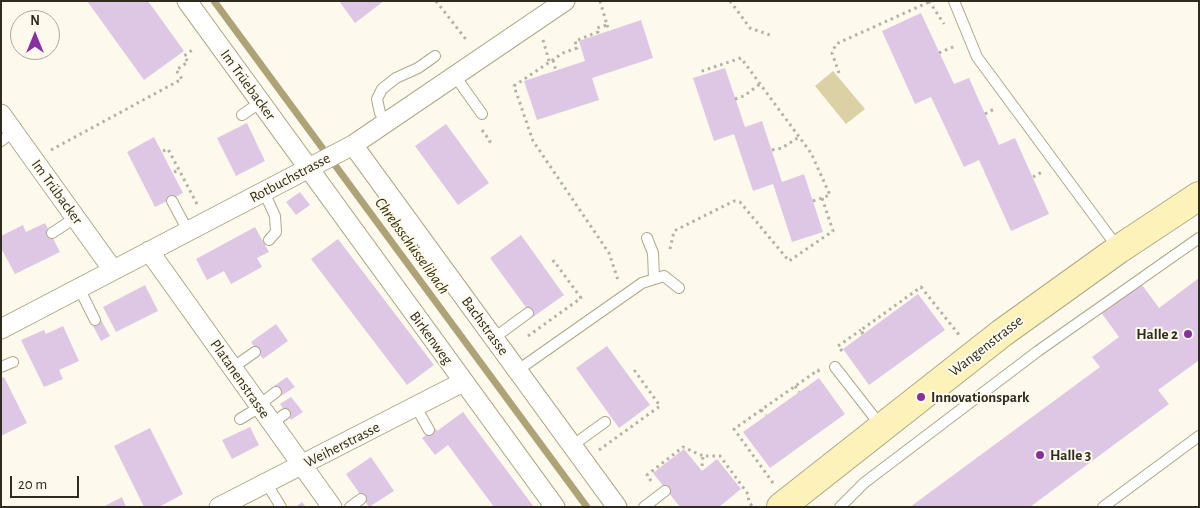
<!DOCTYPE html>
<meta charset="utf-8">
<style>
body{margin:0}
#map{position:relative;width:1200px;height:508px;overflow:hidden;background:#fdfaed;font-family:"Alegreya Sans",sans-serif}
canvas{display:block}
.frame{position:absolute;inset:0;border:2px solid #2f2c1f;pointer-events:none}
.north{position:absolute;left:10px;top:10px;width:50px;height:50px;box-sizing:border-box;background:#fdfaed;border:1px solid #aba89b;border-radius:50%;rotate:0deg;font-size:14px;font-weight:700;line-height:20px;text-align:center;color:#2f2c1f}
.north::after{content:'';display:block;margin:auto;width:18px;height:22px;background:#88319e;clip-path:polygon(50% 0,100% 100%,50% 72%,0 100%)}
.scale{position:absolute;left:10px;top:476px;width:69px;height:22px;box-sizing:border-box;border:2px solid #2f2c1f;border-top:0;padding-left:6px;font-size:15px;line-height:18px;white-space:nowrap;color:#2f2c1f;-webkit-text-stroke:4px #fdfaed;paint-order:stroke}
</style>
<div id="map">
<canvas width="1200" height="508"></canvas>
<div class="frame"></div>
<div class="north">N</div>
<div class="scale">20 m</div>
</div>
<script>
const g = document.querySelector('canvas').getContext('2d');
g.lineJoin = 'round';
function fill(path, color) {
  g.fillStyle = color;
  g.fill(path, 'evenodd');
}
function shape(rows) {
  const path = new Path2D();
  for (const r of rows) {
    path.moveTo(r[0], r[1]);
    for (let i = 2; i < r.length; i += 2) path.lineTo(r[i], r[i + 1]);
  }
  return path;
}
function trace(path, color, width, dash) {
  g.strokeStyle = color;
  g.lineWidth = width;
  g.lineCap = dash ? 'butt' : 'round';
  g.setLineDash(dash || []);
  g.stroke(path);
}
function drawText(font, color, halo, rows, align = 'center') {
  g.font = font + ' "Alegreya Sans",sans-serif';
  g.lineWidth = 4;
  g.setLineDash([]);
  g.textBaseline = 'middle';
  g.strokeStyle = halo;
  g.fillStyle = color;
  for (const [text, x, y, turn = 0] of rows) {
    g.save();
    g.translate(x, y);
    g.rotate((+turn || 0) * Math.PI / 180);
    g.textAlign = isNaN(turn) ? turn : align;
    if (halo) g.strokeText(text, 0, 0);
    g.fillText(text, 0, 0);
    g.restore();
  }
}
fill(shape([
 [833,71,865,109,846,124,815,86]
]), '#dbd1a4');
trace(shape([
 [214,1,587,507]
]), '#aea377', 7);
fill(shape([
 [87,1,148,1,184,51,144,80],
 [339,1,384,1,355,23],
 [921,13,954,84,969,78,999,145,1015,138,1049,214,1011,231,979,160,964,167,931,97,915,104,882,31],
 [641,20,653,58,592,78,599,100,537,120,524,81,585,61,579,41],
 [725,68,745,127,762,121,782,182,804,174,823,232,792,242,773,184,753,191,734,134,714,141,693,78],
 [247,123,265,161,236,176,217,138],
 [446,124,489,183,458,205,415,146],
 [154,137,183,193,155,207,127,152],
 [300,192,310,205,296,215,286,202],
 [45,223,60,252,15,274,1,248,1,236,23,225,26,232],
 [255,227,269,252,257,258,262,267,231,284,224,271,207,280,196,259],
 [521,235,564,295,533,317,490,258],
 [338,239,434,365,407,385,311,259],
 [1199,278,1199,363,1198,361,1158,390,1169,404,1030,507,910,507,1100,367,1092,357,1119,337,1100,311,1140,282,1159,308],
 [145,285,158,311,116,332,103,307],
 [918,294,945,330,869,385,843,349],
 [101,320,110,336,101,341,92,324],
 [276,324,288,341,263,359,251,342],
 [63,326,79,361,59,370,63,379,44,387,21,340,44,330,46,334],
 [607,346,650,405,619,428,576,368],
 [4,377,27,423,1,436,1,378],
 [287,377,295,387,281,396,274,386],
 [819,378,845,414,770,468,743,432],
 [291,397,303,412,291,420,280,404],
 [463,412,534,507,494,507,448,445,435,455,422,438,435,428,437,431],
 [250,427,259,445,232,459,222,440],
 [150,428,183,494,159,507,144,507,114,446],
 [684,449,702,471,717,459,741,489,719,507,680,507,653,473],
 [371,457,394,491,369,507,346,474],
 [122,497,126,507,103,507],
 [302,502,306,507,296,507]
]), '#dec7e4');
const lane = shape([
 [954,1,977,57,1118,248],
 [455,76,482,114],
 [242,115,261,102],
 [386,122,380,113,377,99,382,89,396,78,418,68,435,56],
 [1,141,13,132],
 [264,192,275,216,276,232,269,240],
 [172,201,188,231],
 [52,233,75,218],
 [647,238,653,253,654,279],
 [79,288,95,320],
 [494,338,528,313],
 [1,367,13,362],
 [835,367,881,426],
 [232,368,255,352],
 [518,370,642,283,664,276,679,288],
 [259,405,276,392],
 [416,407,429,430],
 [240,419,260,407],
 [272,423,285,414],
 [573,445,605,422],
 [267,484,281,507],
 [350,507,361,499],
 [644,507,665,491],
 [840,507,864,483,1038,351,1199,238],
 [1103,507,1199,436]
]);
const street = shape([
 [187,1,555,507],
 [1,114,113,270],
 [353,145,617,507],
 [149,251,332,507],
 [1,329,353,145,565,1],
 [219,507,463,382]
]);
const secondary = shape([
 [781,507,1002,333,1119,249,1199,196]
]);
trace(lane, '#afa887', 12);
trace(street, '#afa887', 21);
trace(secondary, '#afa887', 30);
trace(shape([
 [436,1,468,42],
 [600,1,607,25,597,28,598,32,575,41,577,48,563,53,514,86,533,141,609,253,618,280],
 [730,1,750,28,773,36],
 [929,1,944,24],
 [607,25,609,31],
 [543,40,549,61],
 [939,53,955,46],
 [553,60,556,71],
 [839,73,832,53,836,44,929,2],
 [735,99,744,96,760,84],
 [985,114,996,108],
 [482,130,490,141,489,143],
 [51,150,182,79,176,70,188,62,184,56,195,48],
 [772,150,782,148,799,137],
 [163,151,168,149,197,204],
 [174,172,179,170],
 [1033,177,1042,172],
 [813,201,822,198],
 [670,249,674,231,734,201,740,202,789,261,833,231,822,198,830,195,811,153,741,58,699,72],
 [863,334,861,330,921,287,960,336],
 [528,336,581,298,554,261,551,263],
 [842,351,838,346,861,330],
 [795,386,799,392],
 [761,410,766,415],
 [599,450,660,406,635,371,631,374],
 [702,466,703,456,720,456,748,494,749,502,753,507],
 [651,481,647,475,683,447,703,456],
 [773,483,734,429,811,375,818,370,819,372]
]), '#b4b1a4', 3, [2.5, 4]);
trace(lane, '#fff', 10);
trace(street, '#fff', 19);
trace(secondary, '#fdf2ba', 28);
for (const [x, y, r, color] of [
 [1188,334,5,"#88319e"],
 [921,397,5,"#88319e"],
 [1040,455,5,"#88319e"]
]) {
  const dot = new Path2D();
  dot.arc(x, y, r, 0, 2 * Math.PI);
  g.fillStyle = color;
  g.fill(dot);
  trace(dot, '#fdfaed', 2);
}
drawText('15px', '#2f2c1f', '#fdfaed', [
 ["Im Trüebacker",248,85,54],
 ["Rotbuchstrasse",290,178,-28],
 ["Im Trübacker",57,192,54],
 ["Bachstrasse",485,326,54],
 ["Birkenweg",431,338,54],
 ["Wangenstrasse",986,346,-38],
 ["Platanenstrasse",240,379,55],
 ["Weiherstrasse",342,445,-27]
]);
drawText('bold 15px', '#2f2c1f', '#fdfaed', [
 ["Halle 2",1178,334,"right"],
 ["Innovationspark",931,397],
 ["Halle 3",1050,455]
], 'left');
drawText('italic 16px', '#352d06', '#fdfaed', [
 ["Chrebsschüsselibach",412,246,54]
]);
</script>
